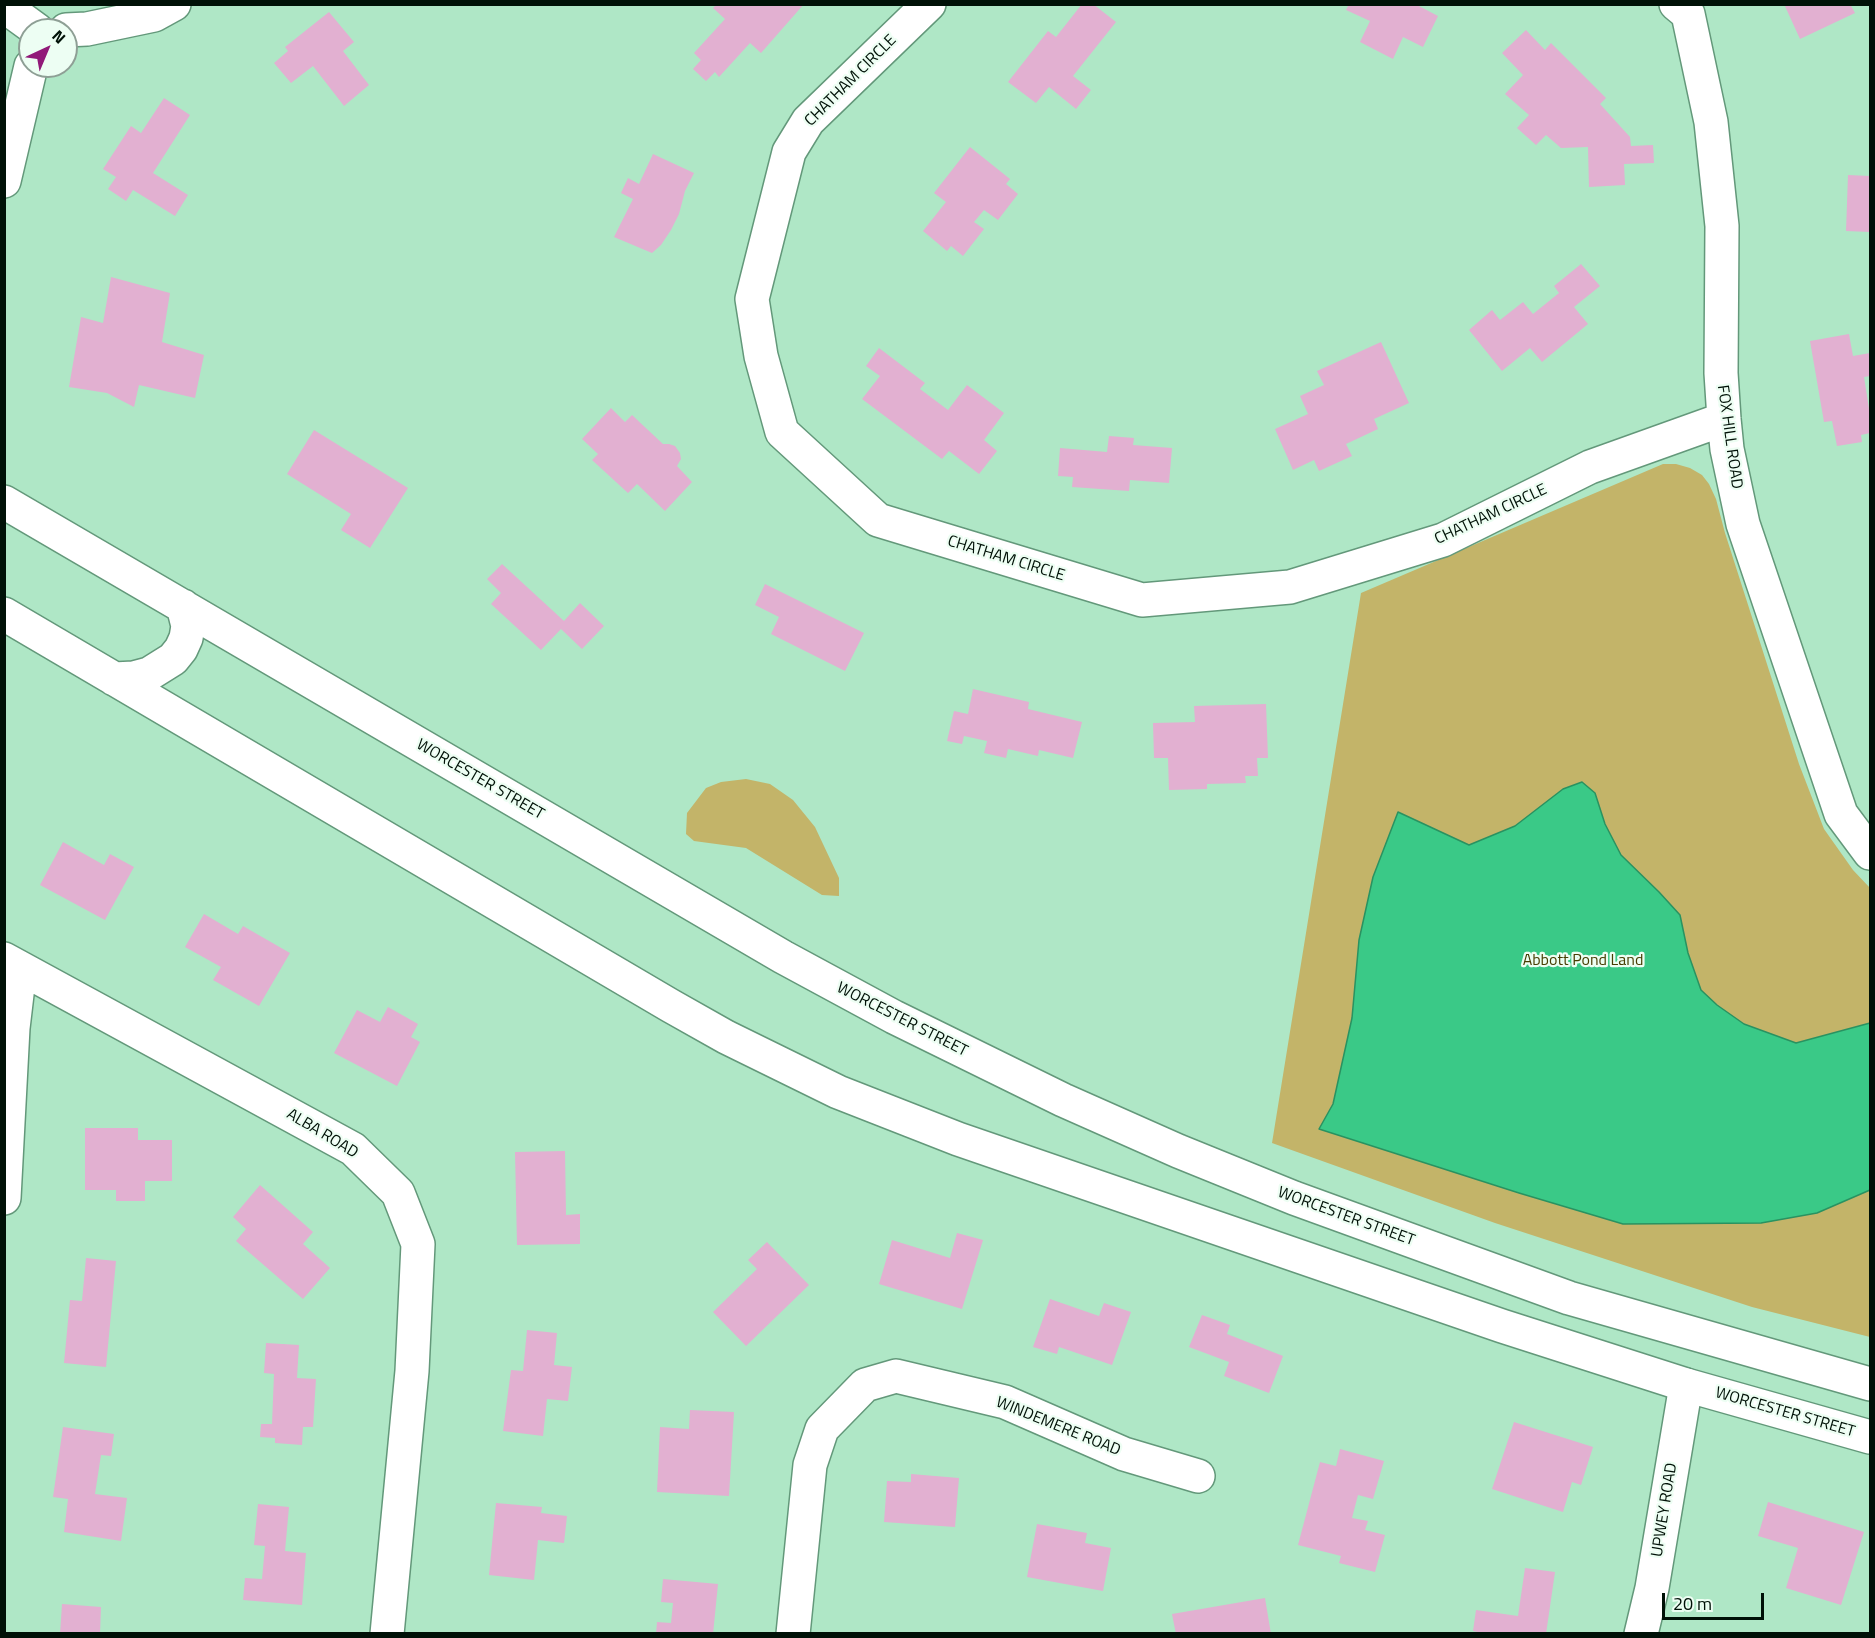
<!DOCTYPE html>
<style>
body{margin:0}
#map{position:relative;width:1875px;height:1638px;overflow:hidden;background:#afe7c6;font-family:"Titillium Web",sans-serif}
canvas{display:block}
.frame{position:absolute;inset:0;border:6px solid #001107;pointer-events:none}
.north{position:absolute;left:18px;top:18px;width:60px;height:60px;box-sizing:border-box;background:#edfef3;border:2px solid #8e9f95;border-radius:50%;rotate:44deg;font-size:16px;font-weight:700;line-height:24px;text-align:center;color:#001107}
.north::after{content:'';display:block;margin:auto;width:21px;height:27px;background:#911a79;clip-path:polygon(50% 0,100% 100%,50% 72%,0 100%)}
.scale{position:absolute;left:1662px;top:1593px;width:102px;height:27px;box-sizing:border-box;border:3px solid #001107;border-top:0;padding-left:8px;font-size:18px;line-height:21px;white-space:nowrap;color:#001107;-webkit-text-stroke:4px #edfef3;paint-order:stroke}
</style>
<div id="map">
<canvas width="1875" height="1638"></canvas>
<div class="frame"></div>
<div class="north">N</div>
<div class="scale">20 m</div>
</div>
<script>
const g = document.querySelector('canvas').getContext('2d');
g.lineJoin = 'round';
function fill(path, color) {
  g.fillStyle = color;
  g.fill(path, 'evenodd');
}
function shape(rows) {
  const path = new Path2D();
  for (const r of rows) {
    path.moveTo(r[0], r[1]);
    for (let i = 2; i < r.length; i += 2) path.lineTo(r[i], r[i + 1]);
  }
  return path;
}
function trace(path, color, width, dash) {
  g.strokeStyle = color;
  g.lineWidth = width;
  g.lineCap = dash ? 'butt' : 'round';
  g.setLineDash(dash || []);
  g.stroke(path);
}
function drawText(font, color, halo, rows, align = 'center') {
  g.font = font + ' "Titillium Web",sans-serif';
  g.lineWidth = 4.5;
  g.setLineDash([]);
  g.textBaseline = 'middle';
  g.strokeStyle = halo;
  g.fillStyle = color;
  for (const [text, x, y, turn = 0] of rows) {
    g.save();
    g.translate(x, y);
    g.rotate((+turn || 0) * Math.PI / 180);
    g.textAlign = isNaN(turn) ? turn : align;
    if (halo) g.strokeText(text, 0, 0);
    g.fillText(text, 0, 0);
    g.restore();
  }
}
fill(shape([
 [1663,464,1676,464,1690,468,1702,475,1709,484,1716,499,1725,533,1799,764,1824,829,1853,870,1870,888,1870,1337,1752,1307,1495,1223,1272,1143,1361,593],
 [746,779,770,784,793,800,815,827,839,878,839,896,822,895,746,848,694,841,686,834,687,813,706,788,721,782]
]), '#c3b469');
const water = shape([
 [1582,782,1595,793,1605,824,1621,855,1659,892,1680,915,1688,953,1701,990,1717,1005,1744,1024,1796,1043,1870,1023,1870,1190,1817,1213,1761,1223,1623,1224,1519,1193,1319,1129,1333,1104,1352,1018,1359,940,1373,877,1398,812,1469,845,1515,826,1563,789,1582,782]
]);
fill(water, '#3ac987');
trace(water, '#299261', 1.5);
fill(shape([
 [717,4,804,4,761,53,750,43,719,77,715,72,706,81,693,69,701,60,694,53,725,19,713,8],
 [1082,4,1093,4,1116,22,1073,76,1091,90,1076,109,1049,87,1036,103,1008,82,1048,31,1056,37],
 [1349,4,1415,4,1438,16,1423,47,1403,37,1393,59,1360,42,1370,21,1346,10],
 [1784,4,1850,4,1855,13,1800,39],
 [329,12,354,42,343,51,369,85,344,106,313,66,291,83,274,63,288,51,285,47],
 [1526,30,1545,50,1551,43,1606,98,1600,104,1630,137,1631,146,1653,145,1654,163,1624,164,1625,185,1589,187,1588,147,1561,148,1546,135,1536,145,1517,128,1529,115,1505,94,1523,75,1502,53],
 [164,98,190,115,153,173,188,195,175,216,133,190,126,201,108,189,116,177,103,169,131,126,141,133],
 [970,147,1010,179,1006,184,1018,194,998,220,984,210,974,222,984,229,963,256,951,246,947,251,923,231,946,202,934,193],
 [653,154,694,173,685,191,679,214,671,230,661,245,652,253,614,237,633,199,621,193,628,178,639,184],
 [1848,175,1870,176,1870,232,1846,231],
 [1581,264,1600,286,1574,307,1588,324,1542,362,1530,348,1502,371,1469,330,1492,310,1500,320,1523,302,1533,314,1559,293,1554,286],
 [111,277,170,293,162,342,204,355,195,398,139,385,134,407,107,393,69,387,81,317,103,323],
 [1849,334,1853,356,1870,353,1870,376,1864,377,1870,415,1870,433,1861,435,1862,442,1837,446,1832,421,1824,422,1810,341],
 [1381,342,1409,403,1374,419,1378,429,1346,444,1352,456,1319,471,1314,460,1293,470,1275,429,1308,414,1300,396,1324,385,1317,371],
 [879,348,925,383,920,389,948,410,967,385,1004,413,984,440,997,451,979,474,949,451,942,459,862,399,880,376,866,366],
 [611,408,625,422,632,415,663,444,669,444,675,446,680,453,681,459,677,466,692,482,665,511,637,484,628,493,592,460,598,454,582,439],
 [314,430,408,488,370,548,341,530,351,514,287,474],
 [1109,436,1134,438,1133,445,1172,448,1169,483,1130,480,1129,491,1072,487,1073,477,1058,476,1060,448,1107,452],
 [502,564,564,621,580,603,604,626,582,649,561,629,541,650,491,604,501,593,487,579],
 [765,584,864,633,845,671,771,634,779,617,755,605],
 [973,689,1029,702,1028,709,1082,722,1073,758,1039,750,1038,756,1008,749,1006,758,984,753,987,741,964,736,962,744,947,741,954,711,968,714],
 [1266,704,1268,758,1257,758,1258,776,1245,776,1246,783,1207,784,1207,789,1169,790,1168,758,1154,758,1153,723,1195,722,1194,706],
 [63,842,104,865,110,854,134,867,105,920,40,885],
 [204,914,238,934,243,926,290,953,259,1006,213,980,221,967,185,947],
 [388,1007,418,1024,411,1037,420,1042,397,1086,334,1053,357,1010,380,1022],
 [85,1128,138,1128,138,1140,172,1140,172,1181,145,1181,145,1201,116,1201,116,1190,85,1190],
 [565,1151,566,1215,580,1214,580,1244,517,1245,515,1152],
 [260,1185,313,1232,303,1244,330,1268,303,1299,236,1241,246,1229,233,1217],
 [957,1233,983,1240,962,1309,879,1284,892,1240,950,1258],
 [767,1242,809,1285,746,1346,713,1312,757,1269,748,1260],
 [86,1258,116,1261,106,1367,64,1363,70,1300,82,1301],
 [1050,1299,1099,1316,1104,1303,1131,1312,1112,1365,1059,1347,1057,1354,1033,1347],
 [1202,1315,1230,1325,1227,1334,1283,1356,1269,1393,1224,1376,1229,1362,1189,1347],
 [527,1330,557,1333,554,1365,572,1367,568,1401,547,1399,543,1436,503,1431,511,1370,523,1371],
 [266,1343,299,1345,297,1378,316,1379,313,1427,303,1427,302,1445,275,1443,275,1438,260,1437,261,1424,272,1424,274,1374,264,1373],
 [690,1410,734,1412,729,1496,657,1492,660,1427,689,1429],
 [1514,1422,1593,1447,1581,1485,1572,1482,1563,1512,1492,1489],
 [63,1427,114,1434,111,1456,101,1455,95,1494,127,1498,121,1541,64,1532,68,1499,53,1497],
 [1340,1449,1384,1461,1373,1499,1358,1495,1352,1518,1368,1521,1365,1530,1385,1535,1375,1572,1339,1563,1341,1556,1298,1545,1320,1462,1336,1466],
 [911,1474,959,1478,955,1527,884,1522,887,1481,911,1482],
 [1768,1502,1864,1532,1841,1605,1786,1588,1798,1548,1758,1536],
 [496,1503,542,1507,541,1513,567,1516,564,1543,538,1540,534,1580,489,1575],
 [258,1504,289,1507,285,1551,306,1553,302,1605,243,1600,245,1578,262,1579,265,1546,254,1545],
 [1037,1524,1087,1533,1085,1543,1111,1548,1103,1591,1027,1577],
 [1525,1568,1555,1572,1546,1634,1486,1634,1473,1631,1476,1610,1518,1616],
 [663,1579,718,1584,713,1634,656,1634,657,1622,671,1623,673,1603,661,1602],
 [1265,1598,1271,1634,1176,1634,1172,1614],
 [62,1604,101,1607,100,1634,60,1634]
]), '#e2b0d1');
const minor = shape([
 [929,4,808,121,789,152,752,299,761,356,782,432,878,520,1142,600,1290,587,1443,540,1590,467,1724,419],
 [1676,4,1688,14,1711,122,1722,226,1721,373,1724,419,1727,449,1743,524,1841,814,1870,853],
 [4,6,37,30],
 [66,30,87,29,154,15,174,4],
 [4,181,31,66],
 [4,959,353,1149,398,1193,418,1244,412,1371,387,1634],
 [4,1198,13,1028,20,969],
 [793,1634,810,1465,822,1429,865,1385,896,1376,1005,1402,1124,1454,1198,1476],
 [1641,1634,1652,1588,1686,1385]
]);
const trunk = shape([
 [4,502,783,957,894,1017,1063,1100,1178,1151,1294,1198,1569,1298,1870,1384],
 [4,614,671,1006,726,1037,838,1092,958,1139,1502,1326,1686,1385,1870,1437],
 [114,679,134,678,149,674,173,659,181,649,186,638,188,626,183,606]
]);
trace(minor, '#63987a', 36);
trace(trunk, '#63987a', 36);
trace(minor, '#fff', 33);
trace(trunk, '#fff', 33);
drawText('16px', '#001107', '#edfef3', [
 ["CHATHAM CIRCLE",851,81,-45],
 ["FOX HILL ROAD",1729,437,82],
 ["CHATHAM CIRCLE",1491,515,-25],
 ["CHATHAM CIRCLE",1006,559,17],
 ["WORCESTER STREET",480,780,30],
 ["WORCESTER STREET",902,1020,27],
 ["ALBA ROAD",322,1134,31],
 ["WORCESTER STREET",1346,1217,20],
 ["WORCESTER STREET",1785,1413,16],
 ["WINDEMERE ROAD",1058,1427,22],
 ["UPWEY ROAD",1665,1510,-81]
]);
drawText('16px', '#483d02', '#edfef3', [
 ["Abbott Pond Land",1583,961]
]);
</script>
